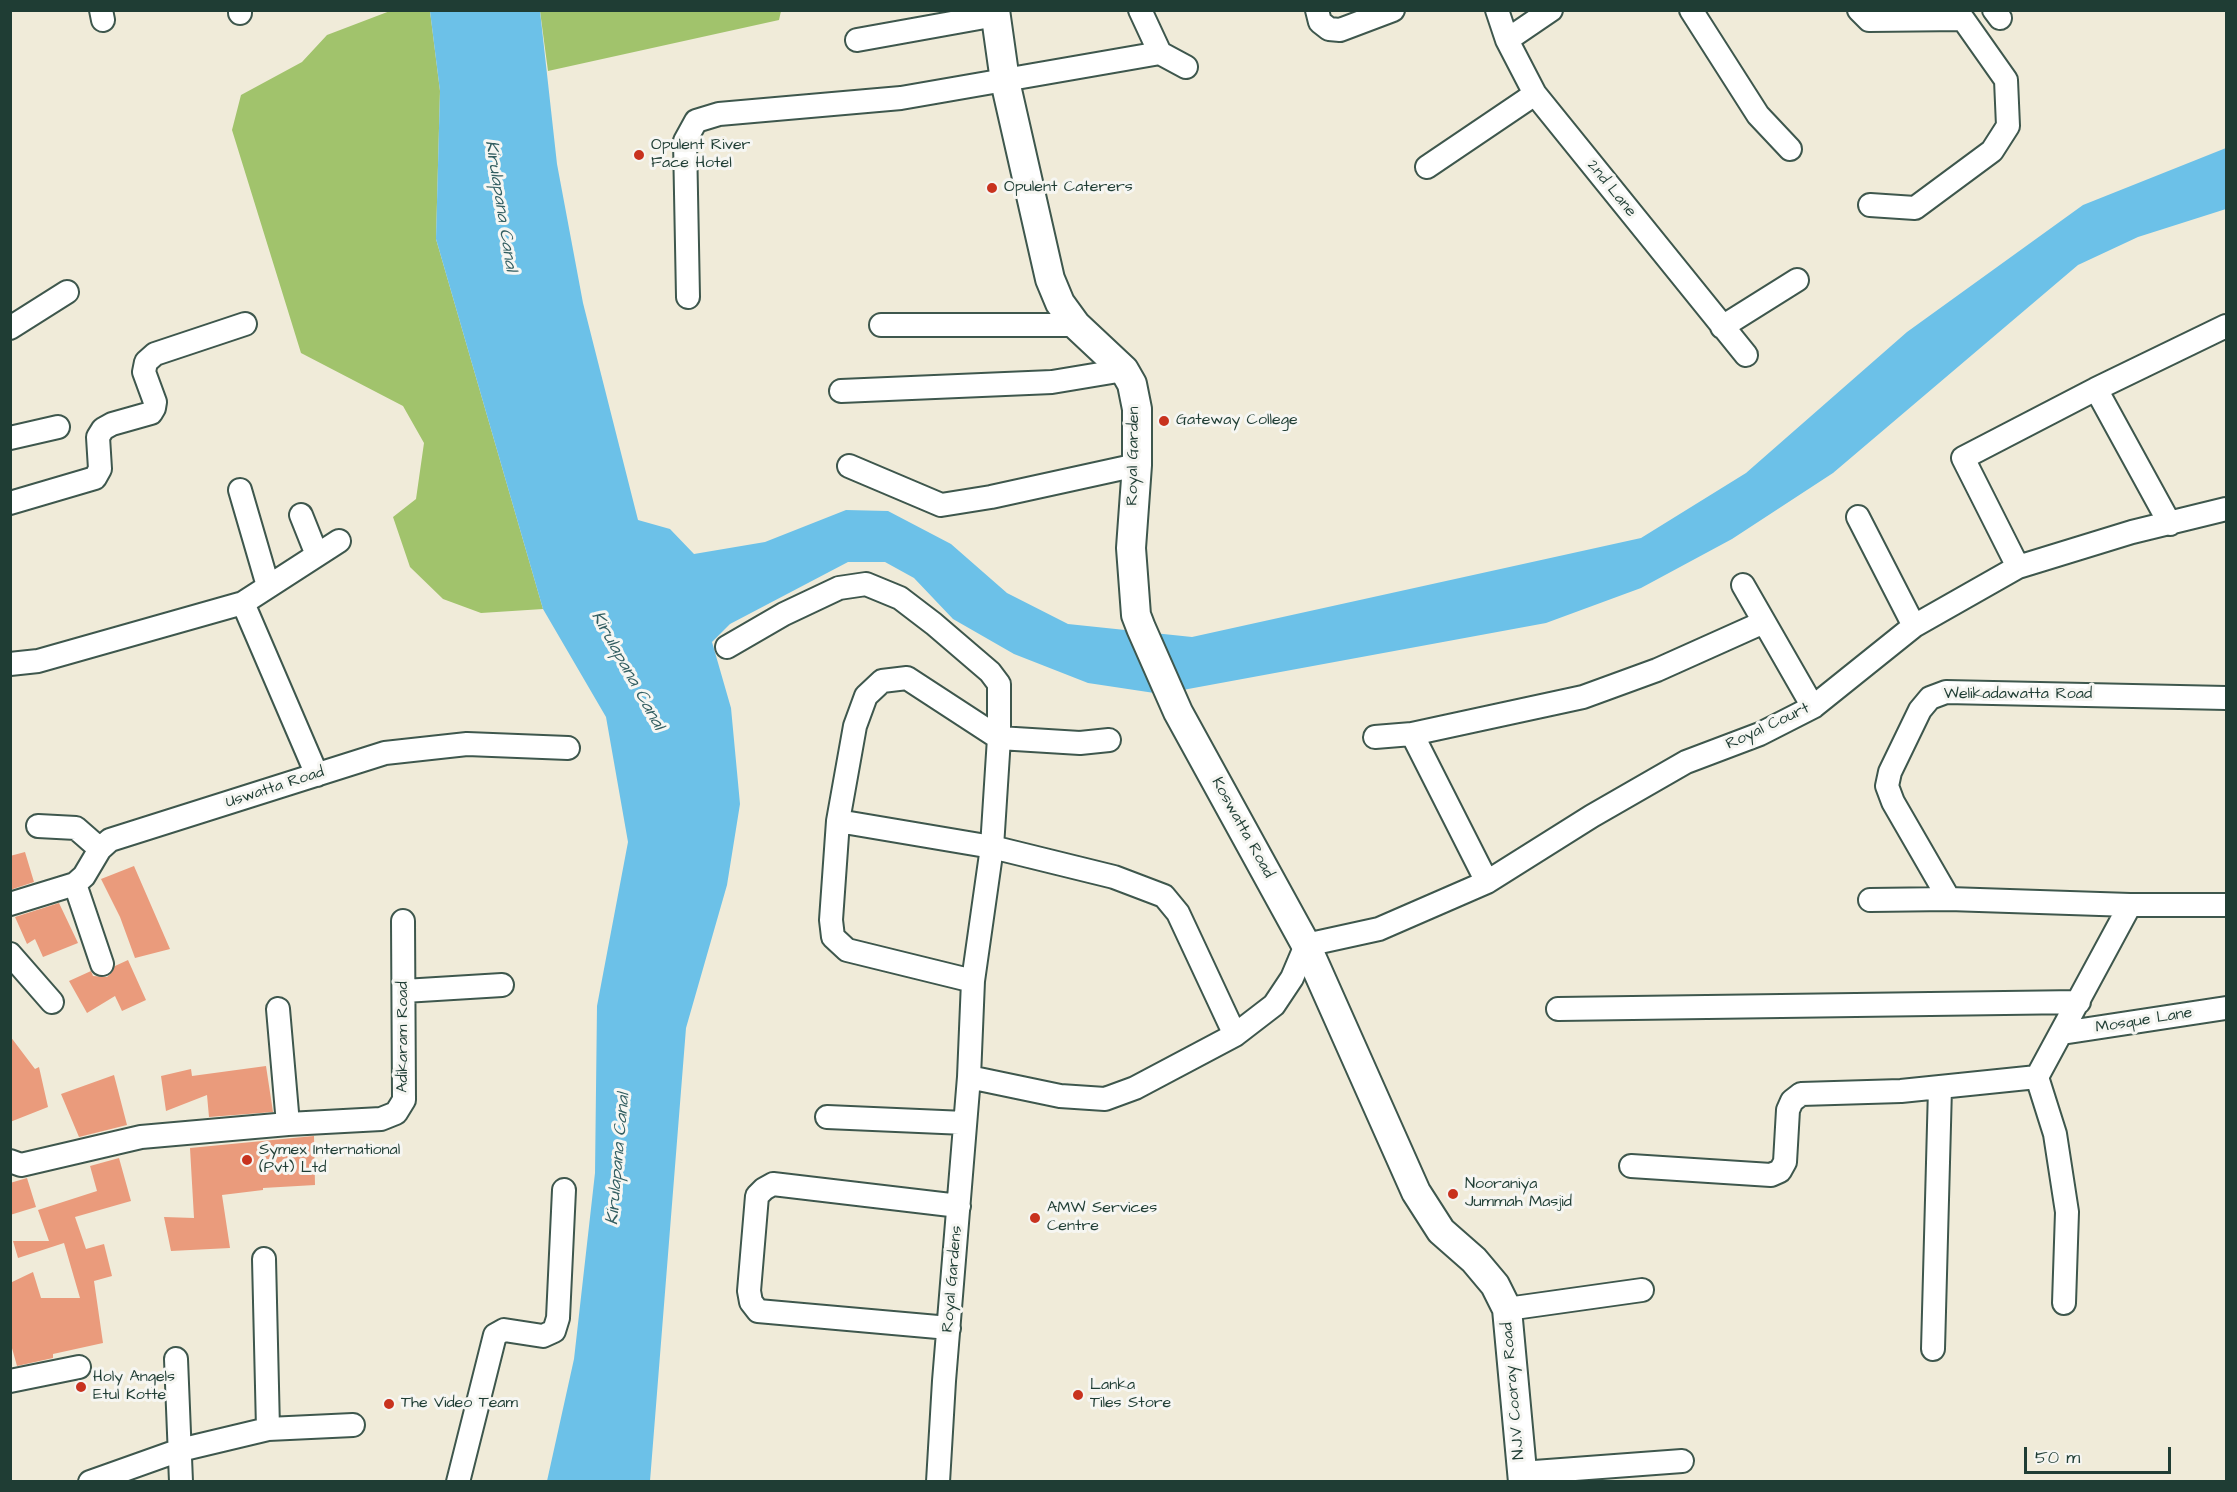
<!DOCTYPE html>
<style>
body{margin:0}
#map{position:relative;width:2237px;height:1492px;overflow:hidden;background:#f0ebd9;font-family:"Architects Daughter",sans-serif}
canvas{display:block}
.frame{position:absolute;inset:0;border:12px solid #1f3d34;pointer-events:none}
.scale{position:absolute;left:2024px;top:1447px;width:147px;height:27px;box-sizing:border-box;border:3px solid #1f3d34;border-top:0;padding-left:8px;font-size:18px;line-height:21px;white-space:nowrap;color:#1f3d34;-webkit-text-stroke:4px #f6f6f2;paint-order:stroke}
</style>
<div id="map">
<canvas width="2237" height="1492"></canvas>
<div class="frame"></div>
<div class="scale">50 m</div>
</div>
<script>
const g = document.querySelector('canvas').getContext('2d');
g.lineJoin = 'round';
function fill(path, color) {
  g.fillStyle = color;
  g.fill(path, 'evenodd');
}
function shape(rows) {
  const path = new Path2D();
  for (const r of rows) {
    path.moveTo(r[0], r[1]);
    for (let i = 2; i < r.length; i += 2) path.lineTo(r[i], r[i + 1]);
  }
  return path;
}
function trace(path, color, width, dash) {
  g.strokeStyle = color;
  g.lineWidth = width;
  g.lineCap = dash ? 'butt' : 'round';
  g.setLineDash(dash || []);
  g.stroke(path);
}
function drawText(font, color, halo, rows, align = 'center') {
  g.font = font + ' "Architects Daughter",sans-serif';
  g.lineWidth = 6;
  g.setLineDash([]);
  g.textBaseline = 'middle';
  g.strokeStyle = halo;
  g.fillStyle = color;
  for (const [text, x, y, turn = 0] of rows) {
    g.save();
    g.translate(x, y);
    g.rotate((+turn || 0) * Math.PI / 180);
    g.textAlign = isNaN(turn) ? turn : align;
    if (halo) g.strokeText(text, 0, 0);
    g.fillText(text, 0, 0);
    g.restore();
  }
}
fill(shape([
 [390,11,430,11,440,91,436,239,543,609,481,613,443,599,410,567,393,517,416,499,424,443,403,406,301,353,232,130,241,95,302,62,327,35],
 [540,11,540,10,781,11,779,20,548,71]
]), '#a1c36c');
fill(shape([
 [430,11,540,11,557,164,583,303,638,520,670,529,694,554,765,542,846,510,888,511,951,544,1007,593,1068,624,1192,637,1641,538,1746,473,1907,332,2083,205,2226,148,2226,209,2138,237,2078,265,1833,473,1732,539,1641,588,1546,623,1161,694,1088,683,1014,654,953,619,914,578,885,562,848,562,730,624,712,642,731,708,740,804,727,885,686,1028,650,1481,547,1481,574,1359,595,1173,597,1006,628,842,606,717,543,609,436,239,440,91]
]), '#6cc1e8');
fill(shape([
 [25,852,34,882,10,890,10,856],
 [134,866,170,949,135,958,120,917,101,879],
 [59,903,78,943,43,957,35,939,27,944,15,917],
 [128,960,146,1000,122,1011,115,996,87,1013,69,981,91,971,93,976,107,977,112,972,115,966],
 [10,1036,35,1069,39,1067,48,1107,10,1122],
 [266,1066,273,1112,209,1117,207,1095,166,1111,161,1076,191,1069,192,1076],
 [114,1075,127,1125,79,1137,61,1094],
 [314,1136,315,1185,263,1188,263,1190,222,1195,230,1248,171,1251,164,1217,194,1218,190,1148],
 [119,1158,131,1201,75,1217,86,1249,104,1244,112,1276,94,1281,103,1343,53,1354,53,1358,17,1366,10,1341,10,1283,33,1272,41,1298,80,1298,64,1243,18,1258,13,1241,49,1241,38,1210,97,1191,90,1166],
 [27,1178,36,1207,10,1215,10,1183]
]), '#ea9b7c');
const minor = shape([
 [101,10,103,20],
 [240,10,240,13],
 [1140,10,1160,53],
 [1317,10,1320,22,1329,29,1340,30,1393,10],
 [1497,10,1507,40,1535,94,1746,355],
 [1691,10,1758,115,1790,149],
 [1859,10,1869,20,1963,19,2006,80,2008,126,1992,151,1915,208,1870,205],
 [1994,10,2000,18],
 [857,40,996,15],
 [1507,40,1551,10],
 [1427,167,1535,94],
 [688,297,685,141,696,121,719,114,901,98,1160,53,1186,67],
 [881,325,1076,325],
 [1722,327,1797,280],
 [10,328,67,292],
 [2096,389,2170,524],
 [841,391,1052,382,1124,370],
 [10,438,58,427],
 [849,466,941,505,991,497,1137,465],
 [240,490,268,586],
 [10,503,95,478,100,469,98,437,103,429,112,424,151,413,154,408,155,402,144,372,146,362,155,354,245,324],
 [301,515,317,555],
 [1858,517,1914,626],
 [2018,567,1963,458,2096,389,2226,326],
 [1743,585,1813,707],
 [243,603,317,775],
 [727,647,784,614,839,588,866,584,900,598,934,624,990,672,999,684,999,738,992,847,973,981,969,1077,944,1381,938,1482],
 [10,664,38,661,243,603,339,541],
 [1412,734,1487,882],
 [1375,737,1412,734,1583,697,1657,670,1764,622],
 [838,821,992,847,1114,877,1164,896,1178,913,1235,1035],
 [38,826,76,828,100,849],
 [75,884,102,964],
 [1949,899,1893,802,1887,786,1890,772,1920,710,1930,698,1946,692,2226,698],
 [1870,900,1949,899,2130,905,2226,905],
 [10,904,75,884,84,876,100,849,110,840,385,753,467,744,568,748],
 [10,954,52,1002],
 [973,981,847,950,833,937,831,920,838,821,855,726,866,696,882,681,907,678,999,738,1080,743,1109,740],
 [404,991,502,985],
 [278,1009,288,1124],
 [1558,1009,2079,1002],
 [2062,1033,2226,1008],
 [969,1077,1060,1096,1105,1099,1135,1088,1235,1035,1274,1005,1292,978,1306,945,1379,929,1487,882,1592,816,1686,762,1760,734,1813,707,1914,626,2018,567,2132,532,2226,509],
 [2037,1077,2055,1134,2067,1212,2064,1303],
 [827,1117,965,1123],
 [10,1161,21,1165,141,1137,288,1124,381,1119,396,1113,404,1100,403,921],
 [1631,1166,1771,1175,1780,1171,1785,1162,1788,1110,1792,1101,1801,1094,1901,1091,2037,1077,2130,905],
 [264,1259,268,1429],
 [1507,1309,1642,1290],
 [949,1328,758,1311,751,1302,749,1291,757,1196,764,1189,773,1184,959,1206],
 [1933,1349,1940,1088],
 [176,1359,181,1482],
 [10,1381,79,1367],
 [1521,1473,1682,1461],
 [90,1482,180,1450,268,1429,353,1425],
 [458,1482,495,1335,504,1330,543,1336,554,1331,558,1318,564,1190]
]);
const tertiary = shape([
 [995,10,1005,81,1050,279,1060,303,1076,325,1124,370,1132,384,1137,409,1137,465,1131,548,1136,615,1141,628,1178,712,1306,945,1416,1192,1441,1231,1474,1260,1495,1285,1507,1309,1523,1482]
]);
trace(minor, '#3e574d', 26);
trace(tertiary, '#3e574d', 32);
trace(minor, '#fff', 22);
trace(tertiary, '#fff', 28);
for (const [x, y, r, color] of [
 [639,155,6,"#c8321e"],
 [992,188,6,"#c8321e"],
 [1164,421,6,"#c8321e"],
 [247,1160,6,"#c8321e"],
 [1453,1194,6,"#c8321e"],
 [1035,1218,6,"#c8321e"],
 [81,1387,6,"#c8321e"],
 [1078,1395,6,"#c8321e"],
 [389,1404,6,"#c8321e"]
]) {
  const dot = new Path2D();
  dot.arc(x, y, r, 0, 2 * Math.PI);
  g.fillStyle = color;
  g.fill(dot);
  trace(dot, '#f6f6f2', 2);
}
drawText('16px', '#1f3d34', '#f6f6f2', [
 ["Opulent River",651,146],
 ["Face Hotel",651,164],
 ["Opulent Caterers",1004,188],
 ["Gateway College",1176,421],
 ["Symex International",259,1151],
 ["(Pvt) Ltd",259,1169],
 ["Nooraniya",1465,1185],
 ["Jummah Masjid",1465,1203],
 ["AMW Services",1047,1209],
 ["Centre",1047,1227],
 ["Holy Angels",93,1378],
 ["Etul Kotte",93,1396],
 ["Lanka",1090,1386],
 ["Tiles Store",1090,1404],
 ["The Video Team",401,1404]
], 'left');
drawText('16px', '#1f3d34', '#f6f6f2', [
 ["2nd Lane",1611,189,51],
 ["Royal Garden",1134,456,-89],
 ["Welikadawatta Road",2018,695],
 ["Royal Court",1768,727,-25],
 ["Uswatta Road",275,788,-18],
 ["Koswatta Road",1242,828,61],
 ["Mosque Lane",2144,1021,-9],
 ["Adikaram Road",404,1037,-90],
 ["Royal Gardens",953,1279,-85],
 ["N.J.V Cooray Road",1514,1391,-95]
]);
drawText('italic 18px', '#325e61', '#f6f6f2', [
 ["Kirulapana Canal",500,206,81],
 ["Kirulapana Canal",627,671,61],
 ["Kirulapana Canal",619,1159,-85]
]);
</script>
